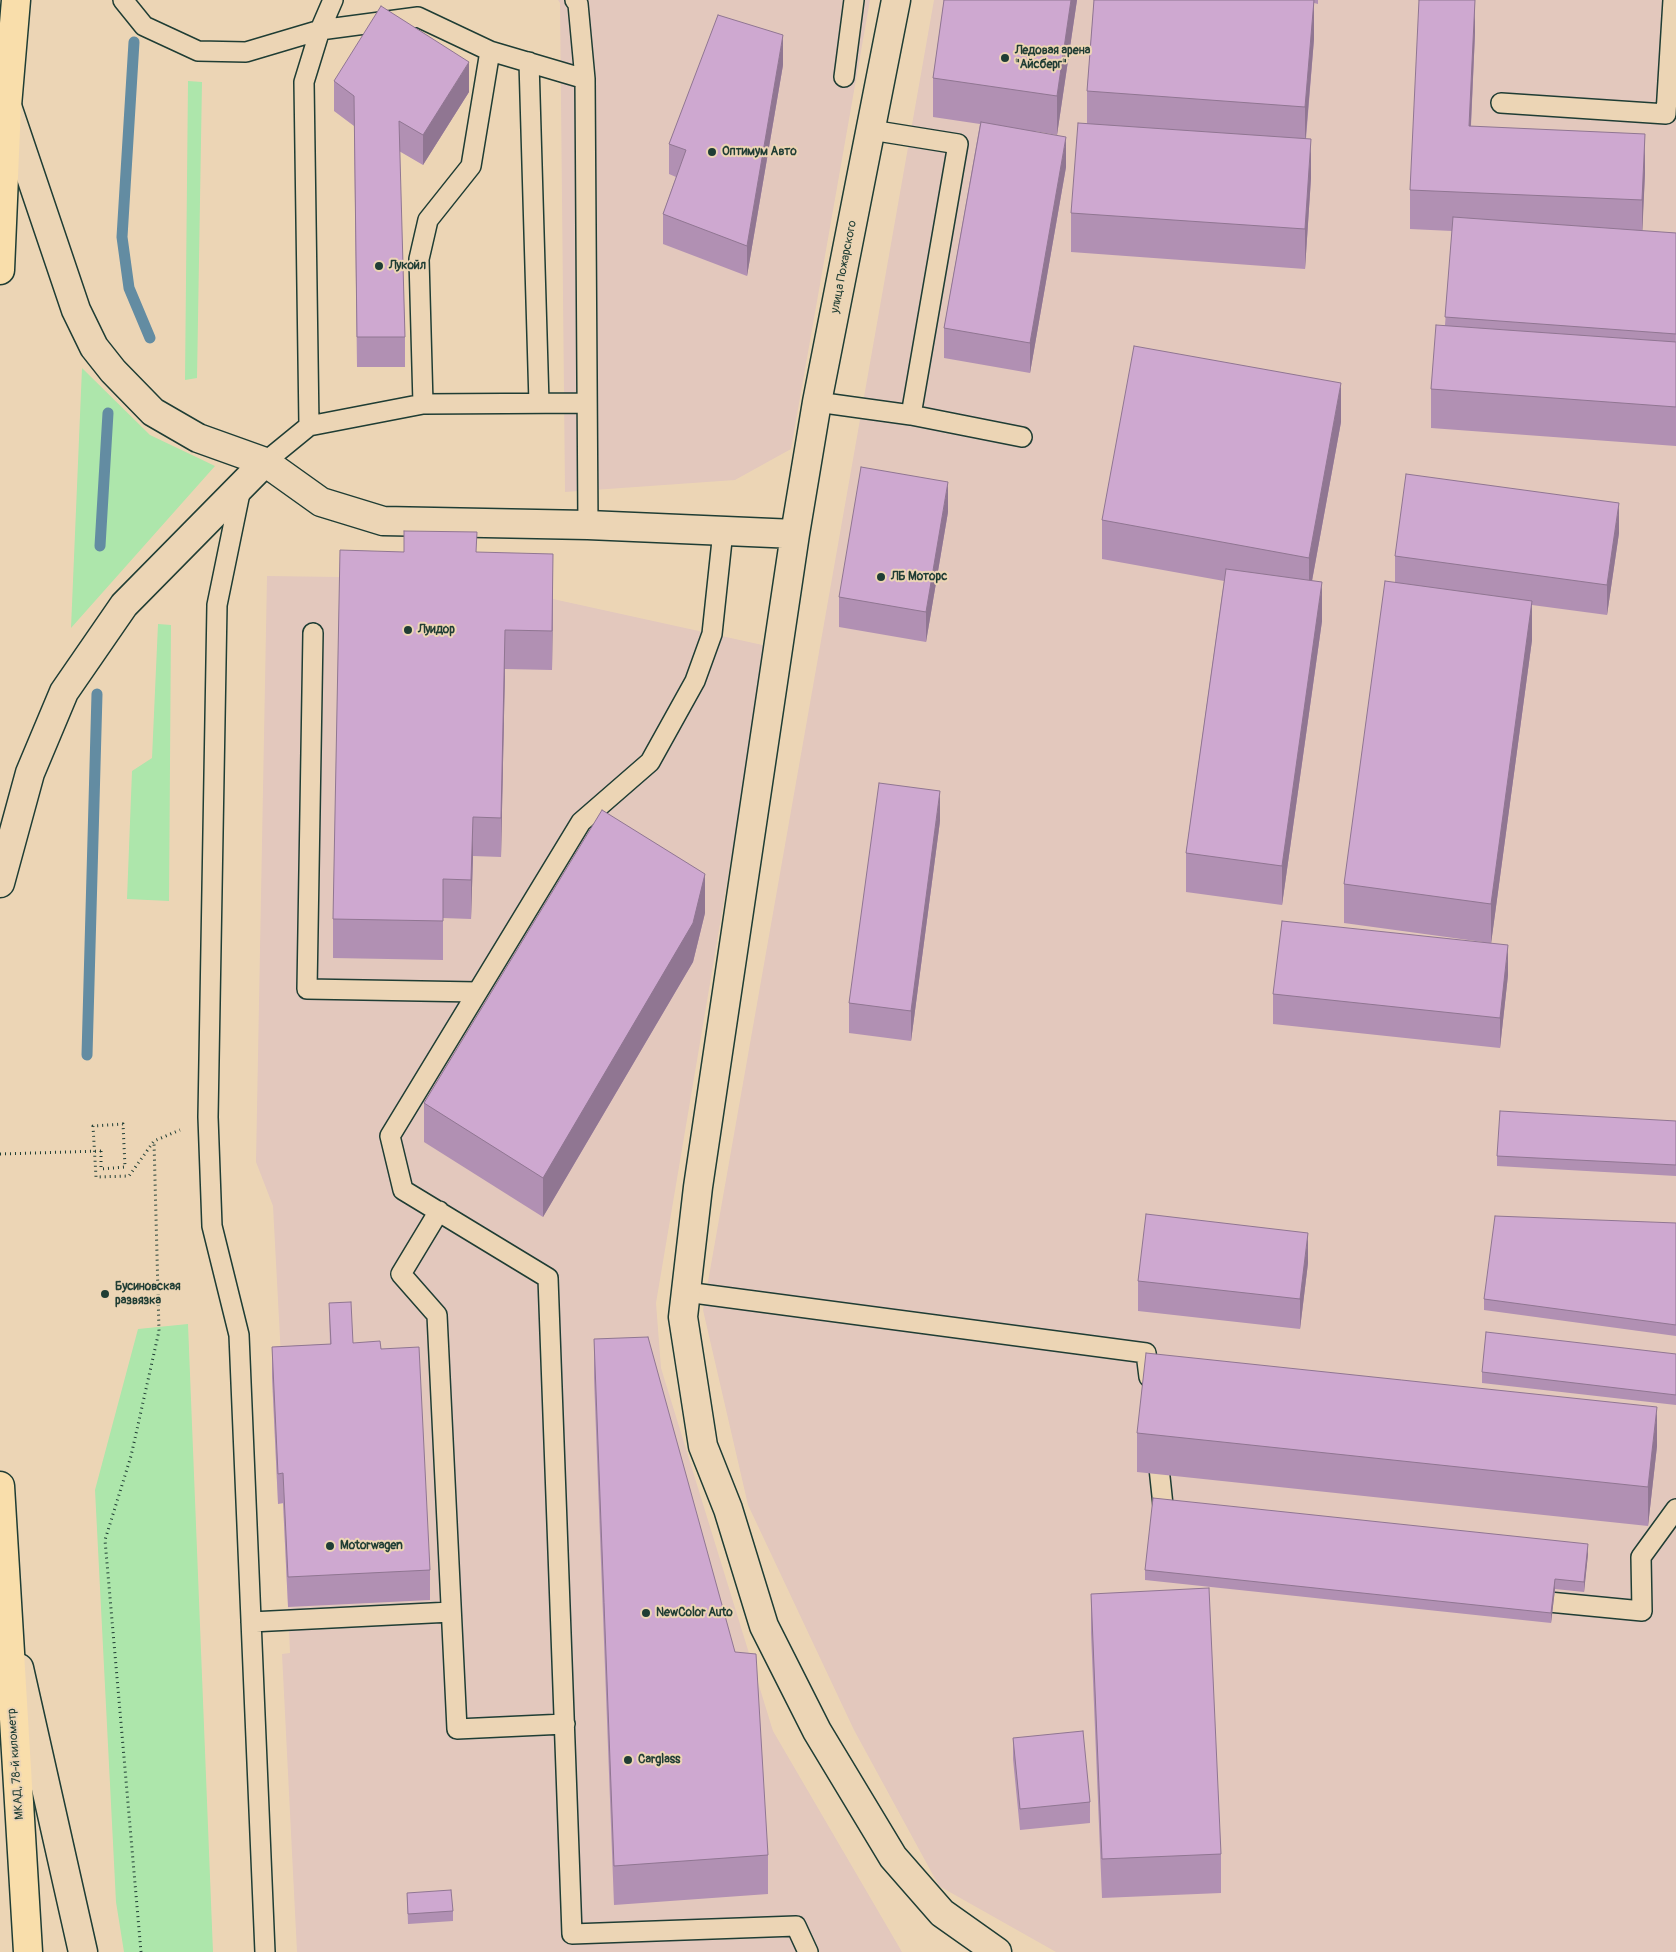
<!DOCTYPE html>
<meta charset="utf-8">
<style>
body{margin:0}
canvas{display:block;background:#ecd5b5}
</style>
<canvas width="1676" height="1952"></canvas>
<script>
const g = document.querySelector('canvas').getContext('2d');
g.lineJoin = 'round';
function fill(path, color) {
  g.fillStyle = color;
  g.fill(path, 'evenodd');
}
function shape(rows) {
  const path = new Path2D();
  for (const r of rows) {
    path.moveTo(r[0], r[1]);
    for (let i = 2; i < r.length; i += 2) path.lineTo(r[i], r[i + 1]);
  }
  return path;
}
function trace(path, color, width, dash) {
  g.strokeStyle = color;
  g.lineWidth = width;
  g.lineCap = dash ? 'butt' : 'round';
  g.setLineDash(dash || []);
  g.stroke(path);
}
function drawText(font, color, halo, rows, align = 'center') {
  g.font = font + ' Pangolin,sans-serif';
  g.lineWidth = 4;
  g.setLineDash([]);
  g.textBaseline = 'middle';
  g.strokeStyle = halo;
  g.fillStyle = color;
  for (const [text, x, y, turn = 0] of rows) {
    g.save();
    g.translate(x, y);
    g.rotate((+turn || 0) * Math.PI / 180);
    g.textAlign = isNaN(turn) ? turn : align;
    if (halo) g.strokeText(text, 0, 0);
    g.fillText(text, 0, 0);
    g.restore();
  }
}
fill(shape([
 [558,0,870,0,791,449,735,480,565,492,560,3],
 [934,0,1676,0,1676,1952,1056,1952,939,1886,854,1730,748,1505,703,1310],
 [267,576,340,577,477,591,553,593,553,599,767,646,656,1303,661,1368,773,1731,902,1952,297,1952,282,1654,290,1653,288,1607,283,1504,278,1504,272,1377,282,1376,273,1206,256,1162]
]), '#e3c8bd');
fill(shape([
 [188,81,202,82,197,378,185,380],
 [82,368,150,435,215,466,71,628],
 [158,624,171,625,169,901,127,899,132,771,152,758],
 [188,1324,213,1952,124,1952,116,1902,95,1490,138,1329]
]), '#ade6ab');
trace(shape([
 [134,42,122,237,129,288,150,338],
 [100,546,108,413],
 [87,1055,97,694]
]), '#638ca2', 11);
const lane = shape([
 [123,0,144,26,198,51,246,52,320,30,418,17,490,51,585,79],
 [575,0,578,4,585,79,588,525],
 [529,62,539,403],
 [844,77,854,0],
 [1501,103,1666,114,1673,0],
 [871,130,958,144,911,415],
 [817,402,911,415,1022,437],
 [423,404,419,259,428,220,471,166,490,51],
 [309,426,304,82,320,30,333,0],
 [265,462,309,426,423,404,586,403],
 [241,488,217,605,208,1117,212,1226,239,1335,265,1952],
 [723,531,712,634,695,681,650,762,581,822,390,1136,403,1190,548,1278,572,1934,796,1926,808,1952],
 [313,633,307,989,477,992],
 [439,1211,401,1274,437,1315,457,1729,565,1724],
 [686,1292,1146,1353,1149,1377],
 [1157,1449,1165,1524],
 [1528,1600,1642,1611,1641,1557,1676,1509],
 [251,1622,451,1612]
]);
const street = shape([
 [8,109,76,310,94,347,113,371,153,412,198,438,265,462,321,502,383,521,588,525,795,534,698,1187,683,1317,703,1446,728,1509,764,1626,817,1731,893,1857,942,1913,997,1952],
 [795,534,817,402,896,0],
 [0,883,30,773,64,692,124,605,265,462]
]);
const secondary = shape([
 [19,1668,83,1952]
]);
const highway = shape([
 [0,270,7,106,16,0],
 [0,1486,28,1952]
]);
trace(lane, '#1f3d34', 22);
trace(street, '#1f3d34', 31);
trace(secondary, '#1f3d34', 31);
trace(highway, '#1f3d34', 31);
trace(shape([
 [101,1151,101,1169,125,1167,123,1124,93,1126,96,1177,129,1176,154,1141,180,1130],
 [141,1952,105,1540,131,1456,159,1331,154,1141]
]), '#1f3d34', 3, [1, 4]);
trace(lane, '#ecd5b5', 19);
trace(street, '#ecd5b5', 28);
trace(secondary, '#ecd5b5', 28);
trace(highway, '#f9deab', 28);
trace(shape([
 [0,1154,101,1151]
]), '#1f3d34', 3, [1, 4]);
fill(shape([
 [944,0,1077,0,1057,135,1035,131,1066,167,1030,373,944,358,944,328,980,124,933,117,933,78],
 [1094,0,1318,0,1318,4,1314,3,1314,39,1306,139,1311,178,1305,269,1071,252,1071,213,1087,123,1087,91],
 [1475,33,1471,126,1645,173,1642,231,1676,233,1676,446,1431,428,1431,389,1445,325,1452,231,1410,229,1410,190],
 [783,65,747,276,663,244,663,214,676,177,669,174,669,144],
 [334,81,469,92,423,165,399,151,405,337,405,367,357,367,354,126,334,111],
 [1341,422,1312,581,1322,621,1282,905,1186,892,1186,853,1224,581,1102,559,1102,520],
 [948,512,926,642,839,627,839,597],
 [1619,533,1607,615,1532,605,1532,640,1491,943,1508,975,1500,1048,1273,1024,1273,994,1483,942,1344,923,1344,884,1395,583,1395,556],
 [477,552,553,593,552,670,505,669,501,857,473,856,471,919,443,918,443,960,333,958,333,919],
 [940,821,911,1041,849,1033,849,1003],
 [705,913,693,962,543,1217,424,1142,424,1103],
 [1676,1121,1676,1176,1497,1166,1497,1156],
 [1676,1223,1676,1336,1484,1310,1484,1299],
 [1308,1263,1300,1329,1138,1311,1138,1281],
 [329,1303,353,1343,381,1349,430,1570,430,1600,288,1607,283,1503,278,1504,272,1377,272,1347,330,1344],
 [594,1339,768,1855,768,1894,614,1905,594,1378],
 [1676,1354,1676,1405,1482,1383,1482,1372],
 [1137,1433,1657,1446,1648,1526,1137,1472],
 [1588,1554,1584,1592,1555,1589,1551,1623,1145,1580,1145,1570],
 [1091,1594,1221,1854,1221,1893,1102,1898,1091,1633],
 [1013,1738,1090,1802,1090,1823,1020,1830,1013,1759],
 [407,1893,453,1911,453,1921,408,1924]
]), '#b190b3');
fill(shape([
 [1071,0,1077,0,1057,135,1057,96],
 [1314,0,1314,39,1305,146,1305,107],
 [1475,0,1475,33,1469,165,1469,126],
 [783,35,783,65,747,276,747,246],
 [469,62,469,92,423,165,423,135],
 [1645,134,1645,173,1642,239,1642,200],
 [1066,137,1066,167,1030,373,1030,343],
 [1311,139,1311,178,1305,269,1305,229],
 [1341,383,1341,422,1309,597,1309,558],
 [948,482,948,512,926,642,926,612],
 [1619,503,1619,533,1607,615,1607,585],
 [553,554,553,593,552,670,552,631],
 [1322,582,1322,621,1282,905,1282,866],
 [1532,601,1532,640,1491,944,1491,904],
 [505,630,505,669,501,857,501,818],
 [940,791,940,821,911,1041,911,1011],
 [473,817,473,856,471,919,471,880],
 [705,874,705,913,693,962,543,1217,543,1178],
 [1508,945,1508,975,1500,1048,1500,1018],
 [1308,1233,1308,1263,1300,1329,1300,1299],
 [1657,1407,1657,1446,1648,1526,1648,1487],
 [1588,1544,1588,1554,1584,1592,1584,1582],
 [1555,1579,1555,1589,1551,1623,1551,1613]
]), '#907692');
const building = shape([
 [944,0,1071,0,1057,96,933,78,944,0],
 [1094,0,1314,0,1305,107,1087,91,1094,0],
 [1419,0,1475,0,1469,126,1645,134,1642,200,1410,190,1419,0],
 [381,6,469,62,423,135,399,121,405,337,357,337,354,96,334,81,381,6],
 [718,15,783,35,747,246,663,214,686,150,669,144,718,15],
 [981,122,1066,137,1030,343,944,328,981,122],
 [1078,123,1311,139,1305,229,1071,213,1078,123],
 [1453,217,1676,233,1676,334,1445,317,1453,217],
 [1436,325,1676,342,1676,407,1431,389,1436,325],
 [1134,346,1341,383,1309,558,1102,520,1134,346],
 [861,467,948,482,926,612,839,597,861,467],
 [1406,474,1619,503,1607,585,1395,556,1406,474],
 [404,531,477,532,476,552,553,554,552,631,505,630,501,818,473,817,471,880,443,879,443,921,333,919,340,550,404,552,404,531],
 [1226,569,1322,582,1282,866,1186,853,1226,569],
 [1385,581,1532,601,1491,904,1344,884,1385,581],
 [879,783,940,791,911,1011,849,1003,879,783],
 [602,810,705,874,693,923,543,1178,424,1103,602,810],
 [1282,921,1508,945,1500,1018,1273,994,1282,921],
 [1500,1111,1676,1121,1676,1165,1497,1156,1500,1111],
 [1146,1214,1308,1233,1300,1299,1138,1281,1146,1214],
 [1495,1216,1676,1223,1676,1325,1484,1299,1495,1216],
 [351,1302,353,1343,380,1341,381,1349,419,1347,430,1570,288,1577,283,1473,278,1474,272,1347,331,1344,329,1303,351,1302],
 [1486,1332,1676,1354,1676,1395,1482,1372,1486,1332],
 [648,1337,735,1652,756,1654,768,1855,614,1866,594,1339,648,1337],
 [1146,1353,1657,1407,1648,1487,1137,1433,1146,1353],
 [1153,1498,1588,1544,1584,1582,1555,1579,1551,1613,1145,1570,1153,1498],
 [1209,1588,1221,1854,1102,1859,1091,1594,1209,1588],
 [1083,1731,1090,1802,1020,1809,1013,1738,1083,1731],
 [451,1890,453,1911,408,1914,407,1893,451,1890]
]);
fill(building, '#cea8d0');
trace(building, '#907692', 1);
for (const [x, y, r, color] of [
 [1005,58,5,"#1f3d34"],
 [712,152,5,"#1f3d34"],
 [379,266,5,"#1f3d34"],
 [881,577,5,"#1f3d34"],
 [408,630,5,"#1f3d34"],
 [105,1294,5,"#1f3d34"],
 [330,1546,5,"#1f3d34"],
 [646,1613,5,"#1f3d34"],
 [628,1760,5,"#1f3d34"]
]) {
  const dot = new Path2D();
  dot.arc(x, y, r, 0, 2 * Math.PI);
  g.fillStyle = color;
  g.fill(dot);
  trace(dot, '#ecd5b5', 2);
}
drawText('bold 12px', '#1f3d34', '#ecd5b5', [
 ["Ледовая арена",1015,51],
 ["\"Айсберг\"",1015,65],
 ["Оптимум Авто",722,152],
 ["Лукойл",389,266],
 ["ЛБ Моторс",891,577],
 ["Луидор",418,630],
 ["Бусиновская",115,1287],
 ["развязка",115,1301],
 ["Motorwagen",340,1546],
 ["NewColor Auto",656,1613],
 ["Carglass",638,1760]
], 'left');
drawText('12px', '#1f3d34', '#ecd5b5', [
 ["улица Пожарского",844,267,-79],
 ["МКАД, 78-й километр",16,1764,-94]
]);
</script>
